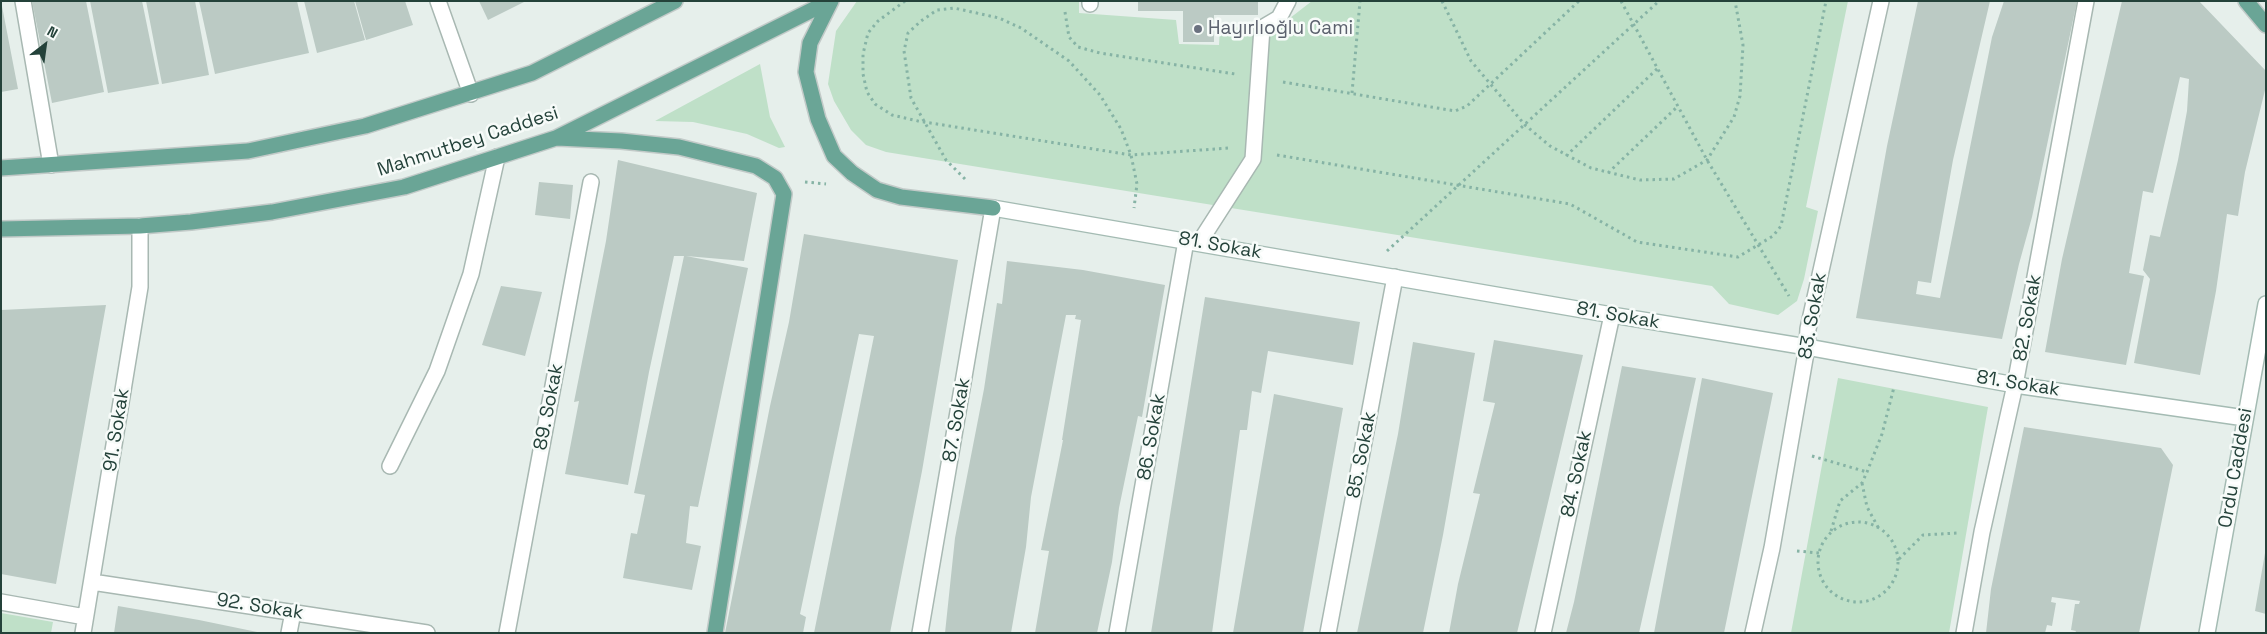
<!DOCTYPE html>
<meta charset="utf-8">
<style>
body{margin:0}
#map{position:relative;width:2267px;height:634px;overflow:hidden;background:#e6efeb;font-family:"Space Grotesk",sans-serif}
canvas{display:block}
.frame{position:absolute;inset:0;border:2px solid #24423a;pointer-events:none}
.north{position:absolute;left:20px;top:20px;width:50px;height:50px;-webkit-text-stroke:4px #f7fbf9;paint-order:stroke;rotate:30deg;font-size:14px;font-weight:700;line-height:20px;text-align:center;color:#24423a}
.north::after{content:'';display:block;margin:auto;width:18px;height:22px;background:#24423a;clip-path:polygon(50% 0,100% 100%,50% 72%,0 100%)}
</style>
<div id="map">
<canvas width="2267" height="634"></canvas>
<div class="frame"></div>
<div class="north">N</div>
</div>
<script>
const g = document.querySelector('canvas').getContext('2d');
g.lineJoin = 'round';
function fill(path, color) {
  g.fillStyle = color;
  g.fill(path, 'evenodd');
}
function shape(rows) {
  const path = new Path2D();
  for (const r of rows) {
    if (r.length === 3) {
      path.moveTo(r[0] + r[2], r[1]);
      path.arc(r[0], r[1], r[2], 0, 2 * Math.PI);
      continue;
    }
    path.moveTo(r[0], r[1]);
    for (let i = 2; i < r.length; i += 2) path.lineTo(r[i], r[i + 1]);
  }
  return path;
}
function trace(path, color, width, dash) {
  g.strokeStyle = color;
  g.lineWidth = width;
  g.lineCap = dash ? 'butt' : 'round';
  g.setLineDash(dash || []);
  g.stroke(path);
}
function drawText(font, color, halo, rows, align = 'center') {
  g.font = font + ' "Space Grotesk",sans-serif';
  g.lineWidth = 5;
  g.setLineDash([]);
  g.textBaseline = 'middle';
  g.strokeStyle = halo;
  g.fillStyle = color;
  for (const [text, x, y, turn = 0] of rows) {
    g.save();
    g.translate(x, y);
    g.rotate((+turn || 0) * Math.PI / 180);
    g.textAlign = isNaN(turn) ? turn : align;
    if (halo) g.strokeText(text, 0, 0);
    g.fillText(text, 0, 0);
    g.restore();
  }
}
fill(shape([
 [857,1,1079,1,1079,13,1176,20,1179,44,1219,45,1220,25,1272,32,1312,1,1848,1,1806,207,1818,211,1804,279,1797,301,1778,315,1729,304,1712,286,886,152,866,145,851,130,834,101,828,84,836,31],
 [760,64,770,117,785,147,779,148,747,134,693,122,655,121],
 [1838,378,1988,407,1949,633,1791,633],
 [1,613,53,622,51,633,1,633]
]), '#bfe0c8');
fill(shape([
 [1,1,18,89,1,92],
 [32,1,86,1,104,92,52,103],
 [90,1,142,1,159,84,108,93],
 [146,1,195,1,209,75,162,84],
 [199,1,297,1,309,53,215,74],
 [304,1,354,1,365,40,317,53],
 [355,1,405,1,413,25,366,40],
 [479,1,526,1,488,20],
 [1138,1,1258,1,1258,15,1214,15,1214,42,1183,42,1183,11,1138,11],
 [1918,1,1990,1,1953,160,1931,283,1918,281,1916,294,1940,298,1992,37,2004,1,2077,1,2032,217,2019,264,2002,339,1856,318,1887,146],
 [2122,1,2199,1,2266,71,2266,86,2245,172,2238,216,2227,214,2216,291,2200,375,2134,363,2150,279,2143,270,2150,235,2160,237,2178,160,2187,111,2189,79,2180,77,2153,193,2143,191,2129,273,2144,276,2126,365,2045,352,2062,259],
 [618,160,757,193,744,261,686,256,748,268,698,507,690,506,686,543,701,546,692,590,623,578,631,533,637,534,645,495,634,493,684,256,674,256,649,372,628,485,565,474,579,401,574,402,606,241],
 [539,182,573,185,570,219,535,215],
 [804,234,958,260,922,471,890,633,814,633,874,336,859,334,800,614,806,617,803,633,725,633,770,406,789,322],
 [1007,261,1083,270,1165,285,1142,417,1138,416,1119,508,1112,562,1097,633,1035,633,1049,551,1041,550,1063,440,1062,440,1081,320,1075,319,1076,315,1066,315,1031,497,1026,547,1011,633,945,633,955,538,984,389,997,303,1002,304],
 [501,286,542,292,525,356,482,345],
 [1205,297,1360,322,1353,365,1268,351,1261,393,1252,391,1247,430,1240,430,1212,633,1151,633],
 [106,305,56,584,1,574,1,310],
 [1494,340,1583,355,1517,633,1449,633,1458,584,1480,494,1473,493,1495,403,1483,401],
 [1413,342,1475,353,1443,535,1423,633,1357,633,1398,434],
 [1622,366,1696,378,1639,633,1566,633,1574,602],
 [1702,378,1773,393,1724,633,1654,633],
 [1274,394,1343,408,1303,633,1233,633],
 [2024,427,2161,448,2173,465,2139,633,2075,633,2076,631,2071,630,2075,604,2079,604,2080,601,2052,597,2051,602,2056,603,2052,626,2047,625,2045,633,1986,633,1991,589],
 [2265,553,2266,554,2266,614,2255,611],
 [118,606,199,620,262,633,114,633]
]), '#bbcac4');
const lane = shape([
 [1090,4,1090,1],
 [1199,243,1253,159,1262,28,1279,18,1288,1],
 [390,466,437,371,471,274,497,157]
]);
const street = shape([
 [23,1,51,165],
 [438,1,471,94],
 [92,582,427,633],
 [1,602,85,617],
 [83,633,140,287,140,226],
 [289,633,293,612],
 [507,633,591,182],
 [920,633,993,208],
 [1117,633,1186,241],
 [1328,633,1395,277],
 [1543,633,1612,315],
 [1753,633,1772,548,1807,347,1808,329,1881,1],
 [1964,633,1982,532,2015,385,2086,1]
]);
const secondary = shape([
 [993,208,1612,315,1807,347,2015,385,2245,418],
 [2207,633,2266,304]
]);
const primary = shape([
 [831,1,810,43,806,72,818,119,834,156,852,173,877,190,901,197,993,208],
 [2246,1,2266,25],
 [557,138,621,141,679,147,756,166,775,178,784,194,715,633],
 [1,168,248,151,365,126,532,73,675,1],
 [1,229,140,226,191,222,272,212,404,187,556,138,830,1]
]);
trace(lane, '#a8b8b2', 18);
trace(street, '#a8b8b2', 18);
trace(secondary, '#a4bbb3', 18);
trace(primary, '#c2cac8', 18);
trace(shape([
 [905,1,878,21,868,33,863,54,863,74,867,92,875,104,892,115,918,121,1131,155,1229,148],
 [1442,1,1471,61,1525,125,1550,146,1591,168,1640,180,1674,179,1707,160,1734,117,1740,96,1743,45,1735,1],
 [1621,1,1707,160,1789,296],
 [1065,12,1069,37,1078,47,1100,53,1235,74],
 [1283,82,1455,111,1467,106,1579,1],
 [1352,93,1360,1],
 [1277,155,1570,204,1637,242,1738,257,1773,236,1781,226,1826,1],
 [1566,156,1658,68],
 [1608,173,1678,106],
 [965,179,946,160,911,98,904,51,908,33,921,21,937,10,954,8,999,18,1021,28,1069,61,1100,95,1121,129,1131,155,1137,184,1134,208],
 [805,182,826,184],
 [1387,251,1659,1],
 [1812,456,1867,472],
 [1862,483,1867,507,1878,527],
 [1858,562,40],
 [1831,531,1840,501,1862,483,1867,472,1882,434,1894,387],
 [1797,551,1819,553],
 [1899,559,1923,535,1957,533]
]), '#86b3a5', 3, [2.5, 4]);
trace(lane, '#fff', 15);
trace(street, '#fff', 15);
trace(secondary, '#fff', 15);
trace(primary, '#6aa596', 15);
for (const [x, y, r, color] of [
 [1198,29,5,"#6b7280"]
]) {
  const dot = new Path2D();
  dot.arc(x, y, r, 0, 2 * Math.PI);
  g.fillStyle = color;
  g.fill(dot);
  trace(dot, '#f7fbf9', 2);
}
drawText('19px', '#5b616d', '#f7fbf9', [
 ["Hayırlıoğlu Cami",1208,29]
], 'left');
drawText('19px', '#24423a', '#f7fbf9', [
 ["Mahmutbey Caddesi",468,142,-18],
 ["81. Sokak",1220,246,10],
 ["81. Sokak",1618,316,10],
 ["83. Sokak",1813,316,-80],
 ["82. Sokak",2028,318,-80],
 ["81. Sokak",2018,384,9],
 ["89. Sokak",549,407,-79],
 ["87. Sokak",957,420,-80],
 ["91. Sokak",117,430,-81],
 ["86. Sokak",1152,437,-80],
 ["85. Sokak",1362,455,-79],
 ["Ordu Caddesi",2236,468,-80],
 ["84. Sokak",1577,474,-78],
 ["92. Sokak",260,607,9]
]);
</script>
